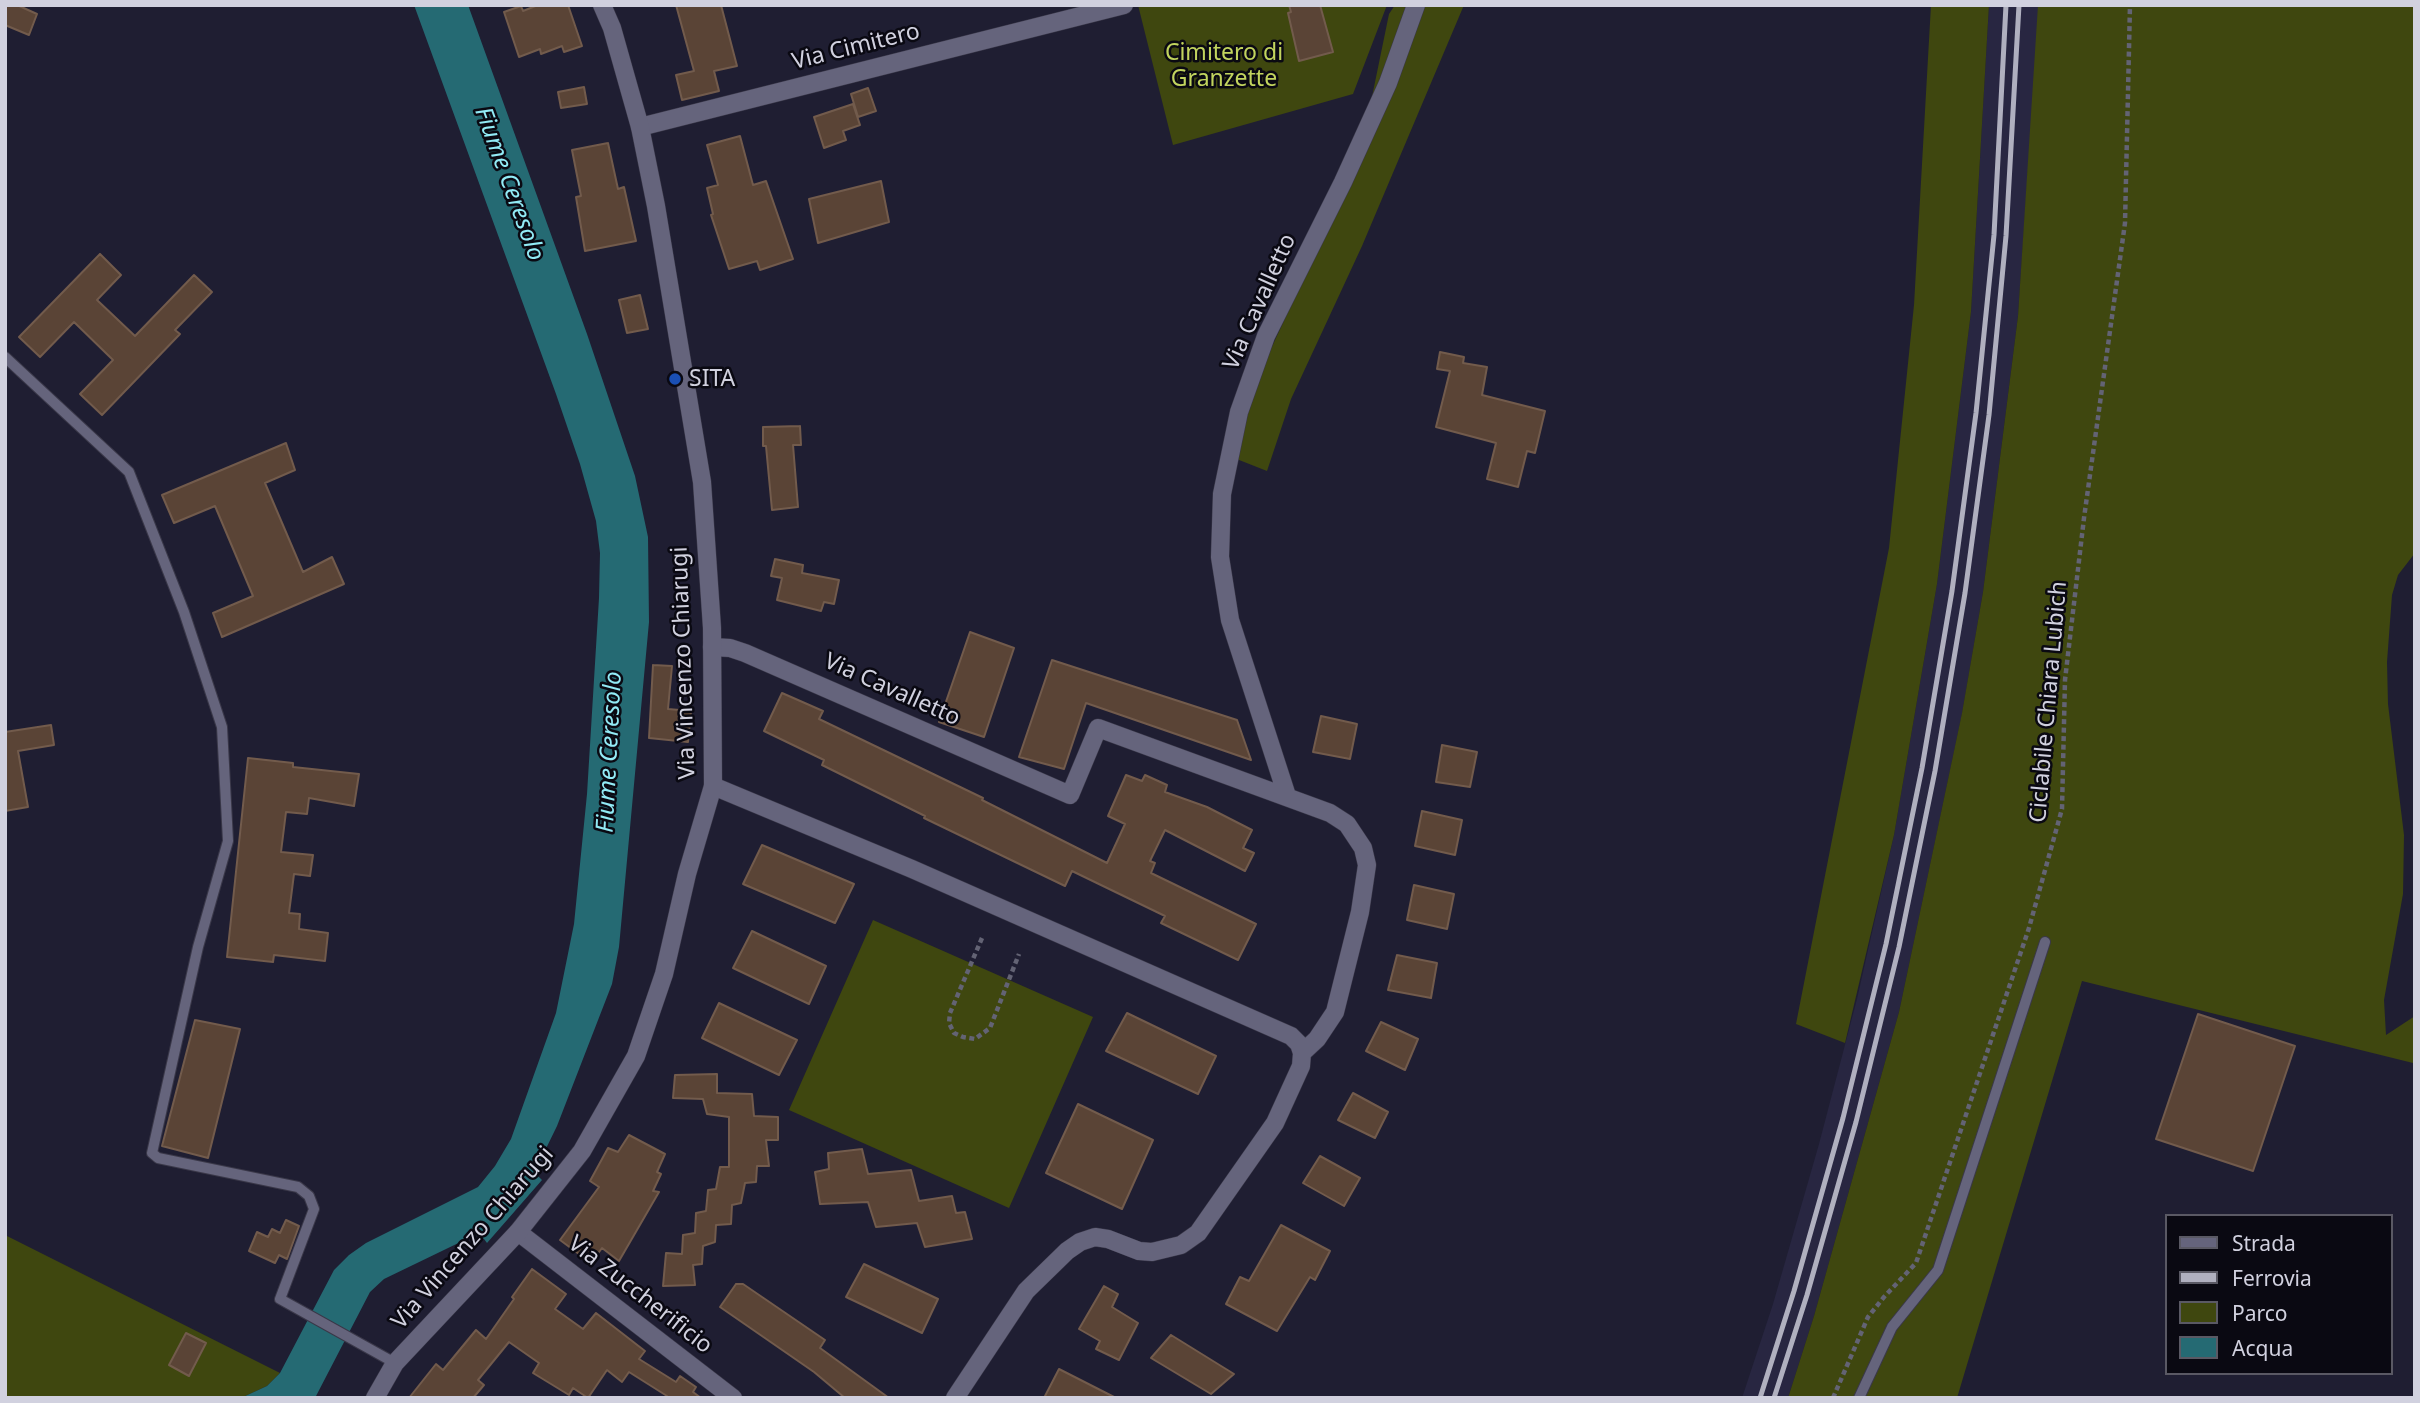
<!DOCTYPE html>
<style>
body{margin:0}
#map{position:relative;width:2420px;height:1403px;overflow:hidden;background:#1f1e32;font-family:"Noto Sans",sans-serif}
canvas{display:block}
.frame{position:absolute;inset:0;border:7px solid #d1d1df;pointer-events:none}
.legend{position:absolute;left:2165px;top:1214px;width:228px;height:161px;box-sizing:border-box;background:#0a0912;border:2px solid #5a5964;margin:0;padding:9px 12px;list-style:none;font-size:21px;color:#d1d1df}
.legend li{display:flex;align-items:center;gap:14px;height:35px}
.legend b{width:35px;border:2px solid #5a5964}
</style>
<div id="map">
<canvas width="2420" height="1403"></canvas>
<div class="frame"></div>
<ul class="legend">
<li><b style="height:9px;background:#65647c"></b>Strada</li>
<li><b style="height:9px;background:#b0b0bf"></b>Ferrovia</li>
<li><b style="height:19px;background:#3f470f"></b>Parco</li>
<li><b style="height:19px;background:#256a73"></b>Acqua</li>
</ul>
</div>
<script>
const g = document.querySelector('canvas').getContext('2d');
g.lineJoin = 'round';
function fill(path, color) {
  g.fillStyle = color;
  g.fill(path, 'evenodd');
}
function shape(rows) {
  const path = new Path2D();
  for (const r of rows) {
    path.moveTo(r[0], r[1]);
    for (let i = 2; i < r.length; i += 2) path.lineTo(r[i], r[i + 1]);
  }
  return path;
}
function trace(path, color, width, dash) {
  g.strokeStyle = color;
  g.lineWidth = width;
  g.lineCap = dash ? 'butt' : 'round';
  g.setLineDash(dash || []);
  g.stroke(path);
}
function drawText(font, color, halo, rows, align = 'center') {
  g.font = font + ' "Noto Sans",sans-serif';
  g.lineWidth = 5;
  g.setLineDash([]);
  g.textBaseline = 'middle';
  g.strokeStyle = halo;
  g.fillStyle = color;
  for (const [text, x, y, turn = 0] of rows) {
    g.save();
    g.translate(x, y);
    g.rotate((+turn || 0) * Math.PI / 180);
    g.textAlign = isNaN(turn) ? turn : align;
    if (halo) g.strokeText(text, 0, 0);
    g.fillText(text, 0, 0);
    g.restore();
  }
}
fill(shape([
 [1989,5,2038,5,2038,25,2018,316,1983,592,1962,714,1899,1012,1814,1316,1788,1398,1742,1398,1773,1304,1819,1144,1857,999,1894,835,1937,584,1971,312]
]), '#282641');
fill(shape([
 [1138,5,1387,5,1353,94,1173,145],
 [1395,5,1464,5,1362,246,1291,399,1267,471,1234,458,1252,390,1310,264,1366,126,1389,14],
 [1931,5,1989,5,1971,312,1937,584,1894,835,1845,1043,1796,1024,1889,548,1914,305],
 [2038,5,2415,5,2415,553,2398,575,2392,595,2387,662,2388,704,2404,835,2403,894,2384,1000,2386,1035,2415,1016,2415,1069,2413,1063,2082,981,1957,1398,1788,1398,1814,1316,1899,1012,1962,713,1983,592,2018,316],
 [873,920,1093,1017,1009,1208,789,1110],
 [5,1235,280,1373,267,1386,241,1398,5,1398]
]), '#3f470f');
fill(shape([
 [414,5,468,5,587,334,635,476,648,537,649,622,619,947,612,984,557,1126,536,1169,537,1175,542,1180,487,1243,484,1239,475,1235,384,1279,370,1292,315,1398,241,1398,267,1386,280,1373,334,1270,349,1255,366,1243,478,1187,495,1166,511,1139,556,1013,574,924,587,794,599,598,600,553,596,521,580,464,556,394]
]), '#256a73');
const building = shape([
 [5,5,17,5,37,14,29,35,5,25,5,5],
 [538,5,568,5,582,46,564,52,562,46,541,54,540,49,519,57,504,12,521,6,523,11,538,5],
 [676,5,721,5,737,66,714,71,719,91,682,100,676,75,694,71,676,5],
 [1289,5,1320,5,1333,52,1299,61,1288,13,1291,12,1289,5],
 [584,87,587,104,561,108,558,92,584,87],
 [868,88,876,111,858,117,851,94,868,88],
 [853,104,860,125,843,131,846,140,824,148,814,117,853,104],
 [740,136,753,185,766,181,793,259,760,270,757,261,729,269,711,215,713,214,707,188,718,185,707,145,740,136],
 [608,143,618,189,624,187,636,241,585,251,576,197,581,196,572,150,608,143],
 [881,181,889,222,818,243,809,199,881,181],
 [100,254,121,275,97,300,135,336,194,275,212,292,175,330,180,334,102,415,80,394,113,360,74,322,40,357,19,337,100,254],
 [640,295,648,329,627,333,619,300,640,295],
 [1440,352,1464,357,1463,363,1487,367,1482,395,1545,411,1535,453,1527,451,1518,487,1487,479,1496,443,1436,427,1450,371,1437,369,1440,352],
 [800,426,801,445,793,445,798,507,772,510,766,446,763,446,763,427,800,426],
 [286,443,295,470,265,483,303,572,332,557,344,584,222,637,213,613,253,596,215,506,174,523,162,495,286,443],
 [775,559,803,565,802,573,839,580,834,604,824,602,821,611,777,600,782,578,771,576,775,559],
 [970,632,1014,648,984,737,939,722,970,632],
 [1052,660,1237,720,1251,760,1086,703,1064,769,1019,757,1052,660],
 [653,665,672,666,668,709,691,711,688,742,649,738,653,665],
 [782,693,823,711,819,719,983,798,982,800,1107,863,1125,824,1108,816,1126,775,1142,781,1145,775,1167,785,1165,792,1207,807,1252,830,1243,848,1254,853,1245,871,1165,830,1150,861,1155,863,1151,873,1256,924,1238,960,1161,923,1165,916,1072,871,1065,886,924,818,925,816,822,765,824,760,764,731,782,693],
 [1321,716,1357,724,1350,759,1313,752,1321,716],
 [51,725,54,745,18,751,28,807,5,811,5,732,51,725],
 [1442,745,1477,752,1470,787,1436,782,1442,745],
 [248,758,293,763,293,767,359,774,354,806,309,798,307,814,286,812,281,852,313,855,310,876,294,874,289,913,300,914,299,929,328,933,325,961,274,955,273,962,227,957,248,758],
 [1422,811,1462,820,1455,855,1415,846,1422,811],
 [762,845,854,884,835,923,743,884,762,845],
 [1414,885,1454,894,1447,929,1407,920,1414,885],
 [752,931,826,966,809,1004,733,968,752,931],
 [1397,955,1437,963,1431,998,1388,990,1397,955],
 [719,1003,797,1040,779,1075,702,1038,719,1003],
 [1127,1013,1216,1056,1198,1094,1106,1051,1127,1013],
 [2198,1014,2295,1046,2253,1171,2156,1139,2198,1014],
 [195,1020,240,1029,208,1158,162,1146,195,1020],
 [1381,1022,1418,1039,1405,1070,1366,1051,1381,1022],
 [717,1074,717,1093,752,1094,754,1116,778,1117,778,1140,766,1140,769,1166,757,1166,756,1182,745,1183,741,1203,732,1205,731,1224,716,1225,715,1242,703,1246,702,1264,693,1265,695,1285,663,1286,666,1253,682,1254,683,1235,695,1233,696,1213,706,1211,708,1190,716,1189,720,1167,729,1167,729,1117,707,1114,703,1099,673,1098,675,1075,717,1074],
 [1353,1093,1388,1112,1375,1138,1338,1120,1353,1093],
 [1078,1104,1153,1140,1122,1209,1046,1173,1078,1104],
 [629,1135,665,1154,657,1172,661,1174,653,1191,659,1192,619,1261,602,1248,591,1263,560,1240,599,1187,590,1181,608,1148,618,1152,629,1135],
 [862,1149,868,1174,911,1170,919,1201,952,1196,956,1213,965,1212,972,1239,925,1247,917,1223,876,1227,868,1202,820,1204,815,1172,829,1169,828,1153,862,1149],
 [1320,1156,1360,1178,1344,1206,1303,1183,1320,1156],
 [286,1220,299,1226,287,1259,279,1255,275,1263,249,1251,257,1232,268,1237,272,1229,280,1233,286,1220],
 [1281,1225,1330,1251,1315,1280,1310,1277,1277,1331,1226,1304,1240,1277,1249,1281,1281,1225],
 [864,1264,938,1299,922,1333,846,1297,864,1264],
 [532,1269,566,1294,555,1309,583,1329,596,1313,645,1351,639,1359,676,1382,680,1376,696,1387,693,1392,701,1398,666,1398,667,1396,629,1372,622,1382,607,1370,588,1398,573,1388,569,1395,533,1373,539,1363,509,1342,478,1380,484,1385,473,1398,409,1398,436,1364,443,1370,476,1330,486,1339,514,1299,512,1297,532,1269],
 [736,1284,743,1284,825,1340,820,1348,889,1398,845,1398,814,1372,720,1307,736,1284],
 [1104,1286,1118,1294,1112,1307,1138,1323,1119,1360,1096,1349,1100,1341,1079,1329,1104,1286],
 [186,1333,206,1343,189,1376,169,1365,186,1333],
 [1171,1335,1234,1374,1211,1394,1151,1358,1171,1335],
 [1059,1369,1116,1398,1044,1398,1059,1369]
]);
fill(building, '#5a4436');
trace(building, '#725b4c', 2);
const service = shape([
 [5,357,129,472,184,612,222,727,228,841,198,947,152,1153,158,1158,298,1187,309,1196,314,1209,280,1299,395,1363],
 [1859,1398,1892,1327,1938,1270,2045,942]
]);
const minor = shape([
 [640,127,1124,5],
 [712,647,730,648,745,653,1070,795,1098,728,1330,813,1347,824,1363,848,1367,865,1360,912,1335,1012,1317,1039,1302,1053],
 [713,786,912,869,1291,1036,1299,1044,1302,1053,1301,1066,1275,1123,1198,1233,1181,1245,1152,1252,1139,1251,1108,1239,1095,1237,1080,1242,1067,1251,1026,1291,955,1398],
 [1287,796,1230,620,1220,557,1222,494,1239,412,1266,336,1343,182,1388,83,1416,5],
 [518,1232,733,1398]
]);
const tertiary = shape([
 [375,1398,395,1363,518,1232,582,1151,636,1056,664,974,687,874,713,786,712,628,702,482,656,206,640,127,612,28,602,5]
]);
trace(service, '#3a3849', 12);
trace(minor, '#3a3849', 19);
trace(tertiary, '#3a3849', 19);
trace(shape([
 [982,938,950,1013,949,1023,954,1033,963,1037,975,1039,990,1028,1019,954],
 [1833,1398,1868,1317,1884,1297,1916,1263,2029,928,2062,809,2065,680,2084,518,2125,223,2130,5]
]), '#636374', 4.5, [5, 3.5]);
trace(service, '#65647c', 10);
trace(minor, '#65647c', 18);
trace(tertiary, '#65647c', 18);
trace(shape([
 [1760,1398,1794,1291,1843,1118,1886,944,1922,768,1952,591,1976,413,1994,235,2006,5],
 [1774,1398,1807,1295,1856,1122,1899,947,1935,771,1965,593,1989,415,2006,236,2019,5]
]), '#b0b0bf', 5);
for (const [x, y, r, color] of [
 [675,379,7,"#1a4fb4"]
]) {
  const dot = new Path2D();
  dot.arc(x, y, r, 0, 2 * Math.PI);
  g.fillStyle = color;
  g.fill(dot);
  trace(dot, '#0a0912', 2.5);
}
drawText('23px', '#d1d1df', '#0a0912', [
 ["Via Cimitero",856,47,-14],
 ["Via Cavalletto",1260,302,-66],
 ["Via Vincenzo Chiarugi",684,663,-92],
 ["Via Cavalletto",892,690,24],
 ["Ciclabile Chiara Lubich",2049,702,-85],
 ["Via Vincenzo Chiarugi",473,1238,-49],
 ["Via Zuccherificio",640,1295,38]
]);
drawText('23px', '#c2d45e', '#0a0912', [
 ["Cimitero di",1224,53],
 ["Granzette",1224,79]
]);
drawText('23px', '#d1d1df', '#0a0912', [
 ["SITA",689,379]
], 'left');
drawText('italic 24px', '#92ebf6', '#0a0912', [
 ["Fiume Ceresolo",509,184,70],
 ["Fiume Ceresolo",610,752,-87]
]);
</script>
